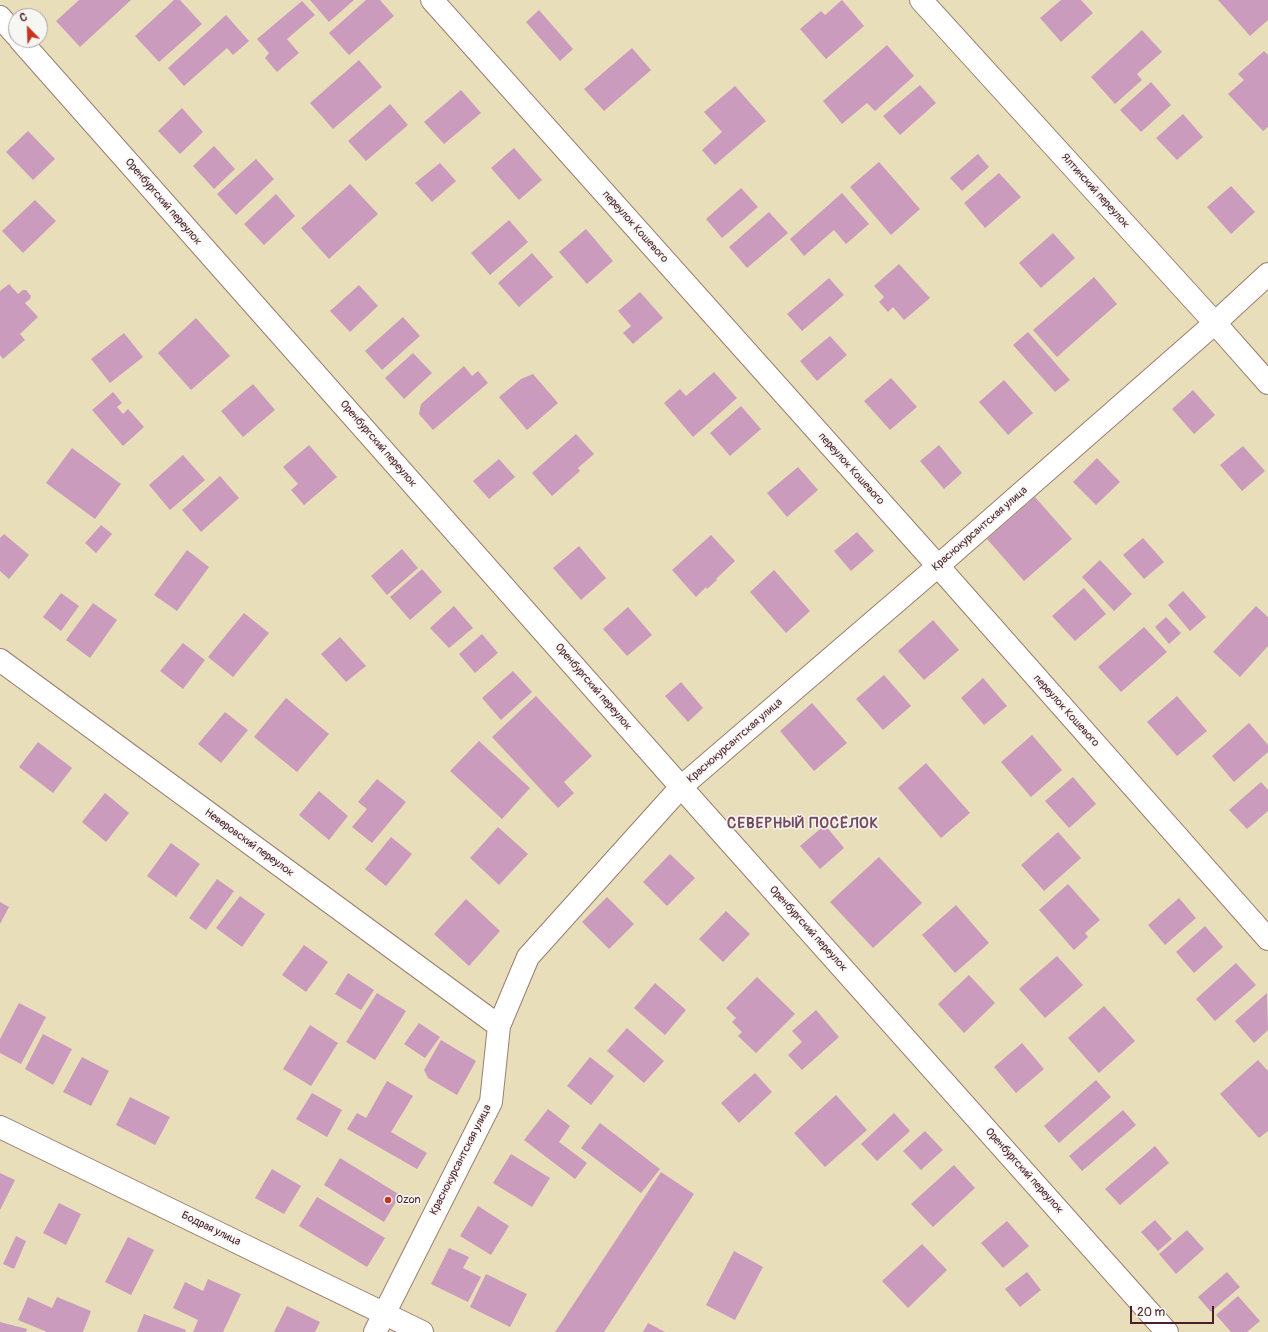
<!DOCTYPE html>
<meta charset="utf-8">
<style>
body{margin:0}
#map{position:relative;width:1268px;height:1332px;overflow:hidden;background:#e9deba;font-family:Pangolin,sans-serif}
canvas{display:block}
.north{position:absolute;left:8px;top:8px;width:40px;height:40px;box-sizing:border-box;background:#f6f6f2;border:1px solid #b1a0a2;border-radius:50%;rotate:337deg;font-size:11px;font-weight:700;line-height:16px;text-align:center;color:#4a1f2b}
.north::after{content:'';display:block;margin:auto;width:14px;height:18px;background:#c8321e;clip-path:polygon(50% 0,100% 100%,50% 72%,0 100%)}
.scale{position:absolute;left:1130px;top:1306px;width:84px;height:18px;box-sizing:border-box;border:2px solid #4a1f2b;border-top:0;padding-left:5px;font-size:12px;line-height:14px;white-space:nowrap;color:#4a1f2b;-webkit-text-stroke:3px #f6f6f2;paint-order:stroke}
</style>
<div id="map">
<canvas width="1268" height="1332"></canvas>
<div class="north">С</div>
<div class="scale">20 m</div>
</div>
<script>
const g = document.querySelector('canvas').getContext('2d');
g.lineJoin = 'round';
function fill(path, color) {
  g.fillStyle = color;
  g.fill(path, 'evenodd');
}
function shape(rows) {
  const path = new Path2D();
  for (const r of rows) {
    path.moveTo(r[0], r[1]);
    for (let i = 2; i < r.length; i += 2) path.lineTo(r[i], r[i + 1]);
  }
  return path;
}
function trace(path, color, width, dash) {
  g.strokeStyle = color;
  g.lineWidth = width;
  g.lineCap = dash ? 'butt' : 'round';
  g.setLineDash(dash || []);
  g.stroke(path);
}
function drawText(font, color, halo, rows, align = 'center') {
  g.font = font + ' Pangolin,sans-serif';
  g.lineWidth = 3;
  g.setLineDash([]);
  g.textBaseline = 'middle';
  g.strokeStyle = halo;
  g.fillStyle = color;
  for (const [text, x, y, turn = 0] of rows) {
    g.save();
    g.translate(x, y);
    g.rotate((+turn || 0) * Math.PI / 180);
    g.textAlign = isNaN(turn) ? turn : align;
    if (halo) g.strokeText(text, 0, 0);
    g.fillText(text, 0, 0);
    g.restore();
  }
}
fill(shape([
 [79,0,131,0,80,47,56,21],
 [174,0,180,0,202,24,159,62,135,36],
 [310,0,354,0,329,22],
 [366,0,380,0,394,16,349,55,329,33],
 [842,0,864,26,826,59,800,29,821,11,825,15],
 [1061,0,1081,0,1093,13,1061,42,1040,18],
 [1218,0,1268,0,1268,20,1250,36],
 [302,1,315,15,287,39,299,53,277,72,265,58,269,53,257,39],
 [539,10,573,49,560,61,526,22],
 [226,15,249,41,233,55,227,48,184,86,168,68],
 [1142,30,1162,52,1137,74,1142,80,1115,104,1091,77],
 [887,45,914,76,875,111,867,103,842,124,823,101],
 [632,48,651,70,604,111,584,89],
 [1264,51,1268,55,1268,127,1263,131,1228,94,1244,80,1238,74],
 [359,60,382,87,333,129,310,103],
 [1151,82,1171,105,1141,132,1120,110],
 [920,85,936,103,900,135,883,116],
 [735,86,766,121,715,165,702,150,722,132,704,112],
 [461,90,481,113,444,144,424,122],
 [390,104,408,125,366,161,348,141],
 [182,108,203,132,180,154,158,131],
 [1183,114,1203,137,1177,160,1156,138],
 [28,131,55,159,33,180,6,152],
 [214,146,235,169,214,189,193,166],
 [514,148,542,180,519,200,491,168],
 [978,154,989,167,962,191,950,178],
 [256,159,274,179,236,215,217,194],
 [879,162,920,209,891,235,850,187],
 [440,163,456,181,432,202,415,183],
 [999,173,1021,197,985,228,964,203],
 [350,184,378,214,329,259,301,228],
 [1231,186,1255,212,1231,234,1207,207],
 [741,188,758,207,722,238,706,219],
 [842,193,869,224,846,244,834,230,804,256,790,239],
 [276,194,295,216,264,245,244,224],
 [35,200,56,221,23,253,2,231],
 [769,212,788,233,747,268,729,247],
 [509,220,528,242,490,275,471,253],
 [586,229,613,261,587,284,559,252],
 [1053,233,1075,258,1041,288,1019,263],
 [532,253,553,277,519,307,498,283],
 [899,264,930,298,904,320,893,307,888,312,879,302,884,297,874,286],
 [1094,277,1117,304,1057,357,1033,330],
 [829,278,844,295,802,331,787,314],
 [9,284,18,294,23,290,26,290,31,296,30,299,25,303,38,317,20,334,25,340,3,359,0,355,0,291],
 [359,285,378,306,350,332,330,311],
 [640,292,663,318,633,344,623,333,631,326,618,311],
 [403,317,420,336,382,370,365,351],
 [196,318,230,356,191,390,158,353],
 [1028,332,1070,380,1055,392,1013,345],
 [124,333,143,357,110,383,91,359],
 [830,336,847,355,817,381,800,361],
 [413,353,432,373,404,399,385,378],
 [464,366,472,376,478,371,488,383,433,430,419,414,421,404],
 [714,372,737,398,693,437,664,403,680,389,686,396],
 [533,374,558,403,527,430,499,397,521,379],
 [891,378,917,407,890,430,864,401],
 [1004,380,1033,413,1008,435,979,402],
 [253,384,275,410,243,437,221,411],
 [1193,390,1215,415,1194,434,1172,409],
 [113,392,122,403,117,407,123,414,128,409,144,427,123,446,92,410],
 [741,406,761,429,730,456,710,433],
 [576,434,594,454,578,468,580,471,552,496,532,473],
 [309,445,337,477,304,505,291,490,298,484,283,467],
 [939,445,962,473,944,489,920,461],
 [1243,446,1265,471,1242,491,1220,465],
 [72,448,121,484,95,519,46,483],
 [183,455,205,480,170,510,149,485],
 [1097,458,1120,482,1096,505,1073,482],
 [499,459,515,477,489,499,473,481],
 [798,467,818,490,787,517,767,493],
 [220,476,239,498,201,532,182,510],
 [1035,497,1072,539,1024,581,987,539],
 [101,525,112,534,96,553,85,543],
 [857,532,874,551,851,571,834,551],
 [4,534,29,555,9,579,0,571,0,538],
 [711,535,735,561,716,579,717,580,707,589,706,587,696,597,672,570],
 [1143,538,1164,562,1144,579,1123,555],
 [579,546,606,578,581,600,553,568],
 [402,549,418,568,387,595,371,576],
 [187,550,209,567,177,611,154,595],
 [1100,560,1132,594,1114,611,1082,577],
 [422,569,442,592,410,620,390,597],
 [774,570,810,611,786,633,750,592],
 [1084,588,1106,614,1075,641,1052,616],
 [1183,591,1206,617,1190,631,1168,605],
 [61,593,79,606,61,631,43,617],
 [93,603,117,620,90,658,66,640],
 [454,606,473,628,449,648,430,628],
 [1256,606,1268,617,1268,646,1240,677,1213,652],
 [628,607,652,635,627,656,603,629],
 [244,613,269,633,233,677,208,657],
 [1166,617,1181,633,1169,644,1155,627],
 [933,620,959,650,924,680,898,651],
 [1144,627,1167,652,1121,692,1098,667],
 [482,634,498,653,475,673,459,654],
 [340,637,366,666,346,682,321,654],
 [183,643,205,660,183,689,160,671],
 [513,671,532,692,501,720,482,698],
 [884,675,911,706,883,730,856,699],
 [983,678,1007,706,984,725,961,698],
 [681,682,703,708,688,722,665,696],
 [536,696,592,756,564,782,574,793,558,808,492,737],
 [1177,696,1207,731,1177,756,1147,722],
 [286,698,329,734,297,772,254,737],
 [812,703,847,743,814,771,780,731],
 [225,712,248,730,221,763,198,744],
 [1249,723,1268,745,1268,752,1234,782,1212,756],
 [1032,735,1062,770,1031,797,1001,762],
 [479,741,530,788,502,819,450,771],
 [38,742,72,768,53,793,19,767],
 [926,763,970,813,941,838,898,788],
 [1073,777,1096,804,1069,828,1045,801],
 [377,779,406,802,372,843,352,827,367,809,358,802],
 [1261,782,1268,790,1268,811,1247,829,1229,810],
 [319,791,348,816,329,840,299,815],
 [105,793,129,813,106,842,82,822],
 [825,825,844,848,820,869,800,846],
 [498,827,528,854,499,885,470,858],
 [1058,832,1081,858,1044,891,1021,865],
 [391,837,412,854,386,886,365,869],
 [171,843,200,864,176,897,147,876],
 [670,854,695,878,667,906,643,882],
 [879,857,922,903,873,948,830,902],
 [217,879,234,891,206,930,189,918],
 [1068,884,1100,920,1085,933,1088,937,1074,950,1039,910],
 [240,896,265,914,242,947,216,928],
 [607,897,634,924,609,949,582,922],
 [1179,898,1196,918,1165,945,1148,925],
 [466,899,500,931,469,966,434,934],
 [0,902,9,907,0,924],
 [956,905,989,943,955,973,922,935],
 [726,911,750,934,723,962,699,939],
 [1205,926,1223,947,1194,973,1176,952],
 [304,945,328,962,306,992,282,975],
 [1057,956,1083,985,1045,1018,1019,989],
 [1236,963,1256,985,1215,1021,1196,999],
 [348,973,374,990,361,1010,335,994],
 [969,975,995,1003,964,1033,938,1004],
 [757,977,795,1014,756,1053,738,1036,742,1032,732,1022,736,1018,726,1008],
 [655,983,686,1010,665,1035,634,1008],
 [377,993,406,1011,375,1060,346,1042],
 [1267,993,1268,1030,1254,1043,1235,1021],
 [19,1003,46,1017,21,1064,0,1053,0,1039],
 [1104,1006,1135,1041,1099,1073,1068,1038],
 [816,1010,839,1037,802,1070,788,1055,802,1042,792,1031],
 [419,1023,440,1037,425,1058,404,1044],
 [310,1025,338,1043,311,1086,283,1069],
 [627,1028,664,1061,644,1083,607,1051],
 [43,1034,72,1049,53,1085,25,1069],
 [441,1040,476,1061,457,1095,428,1078,424,1070],
 [1022,1043,1044,1069,1016,1093,994,1067],
 [82,1057,109,1071,91,1106,63,1092],
 [590,1057,614,1076,591,1105,567,1086],
 [1258,1060,1268,1071,1268,1131,1259,1138,1220,1094],
 [755,1073,772,1092,739,1123,721,1103],
 [1096,1080,1111,1097,1059,1143,1044,1126],
 [387,1081,413,1096,391,1132,427,1153,417,1169,347,1129,357,1113,366,1118],
 [312,1093,342,1110,327,1137,296,1119],
 [836,1095,867,1130,825,1167,794,1133],
 [130,1097,170,1117,155,1145,116,1125],
 [548,1109,570,1126,559,1142,587,1163,575,1179,524,1140],
 [1123,1110,1136,1125,1082,1171,1069,1156],
 [894,1113,910,1131,877,1161,861,1144],
 [600,1123,660,1169,641,1193,581,1148],
 [925,1131,943,1150,921,1170,903,1151],
 [1155,1146,1169,1163,1120,1205,1105,1189],
 [511,1154,550,1178,532,1207,493,1183],
 [340,1158,400,1195,384,1222,324,1185],
 [954,1165,975,1188,933,1227,911,1204],
 [272,1169,301,1186,284,1214,255,1198],
 [661,1172,694,1194,604,1332,555,1332],
 [0,1173,15,1180,0,1210],
 [317,1197,385,1238,367,1267,299,1226],
 [59,1203,81,1214,66,1245,43,1233],
 [478,1206,509,1226,491,1255,460,1236],
 [1155,1220,1172,1239,1158,1251,1141,1232],
 [1007,1221,1029,1246,1003,1268,981,1243],
 [1187,1230,1204,1249,1176,1274,1159,1254],
 [16,1236,26,1241,14,1269,3,1264],
 [128,1237,154,1250,131,1295,105,1282],
 [922,1244,947,1270,908,1308,882,1281],
 [449,1248,469,1257,463,1268,481,1277,468,1302,431,1284],
 [734,1251,763,1267,735,1320,706,1305],
 [1027,1272,1041,1290,1020,1307,1005,1289],
 [1227,1272,1240,1287,1211,1312,1198,1297],
 [486,1274,527,1294,510,1327,470,1307],
 [208,1279,241,1294,223,1332,193,1332,198,1320,173,1308,185,1282,203,1291],
 [1238,1296,1260,1321,1247,1332,1231,1332,1216,1315],
 [28,1297,52,1308,57,1297,91,1311,83,1332,47,1332,18,1320],
 [287,1306,320,1322,315,1332,274,1332],
 [144,1314,186,1330,185,1332,137,1332],
 [0,1322,27,1329,26,1332,0,1332],
 [648,1323,665,1332,643,1332]
]), '#ca9bbd');
const street = shape([
 [432,0,938,566,1268,939],
 [921,0,1215,323,1268,383],
 [0,17,16,35],
 [20,40,681,787,1167,1332],
 [0,660,499,1026],
 [375,1332,491,1102,499,1026,528,957,681,787,938,566,1215,323,1268,274]
]);
const secondary = shape([
 [0,1127,422,1332]
]);
trace(street, '#9a7e72', 24);
trace(secondary, '#9a7e72', 24);
trace(street, '#fff', 22);
trace(secondary, '#fff', 22);
for (const [x, y, r, color] of [
 [388,1200,4,"#c8321e"]
]) {
  const dot = new Path2D();
  dot.arc(x, y, r, 0, 2 * Math.PI);
  g.fillStyle = color;
  g.fill(dot);
  trace(dot, '#f6f6f2', 1.5);
}
drawText('11px', '#4a1f2b', '#f6f6f2', [
 ["Ялтинский переулок",1095,191,48],
 ["Оренбургский переулок",163,202,49],
 ["переулок Кошевого",635,227,48],
 ["Оренбургский переулок",378,444,49],
 ["переулок Кошевого",851,469,48],
 ["Краснокурсантская улица",980,529,-41],
 ["Оренбургский переулок",593,687,49],
 ["переулок Кошевого",1066,711,48],
 ["Краснокурсантская улица",735,741,-41],
 ["Неверовский переулок",249,843,36],
 ["Оренбургский переулок",808,929,48],
 ["Краснокурсантская улица",461,1160,-63],
 ["Оренбургский переулок",1024,1171,48],
 ["Бодрая улица",211,1229,26]
]);
drawText('11px', '#4a1f2b', '#f6f6f2', [
 ["Ozon",396,1200]
], 'left');
g.letterSpacing = '1px';
drawText('bold 15px', '#774a5e', '#f6f6f2', [
 ["СЕВЕРНЫЙ ПОСЁЛОК",803,824]
]);
g.letterSpacing = '0px';
</script>
